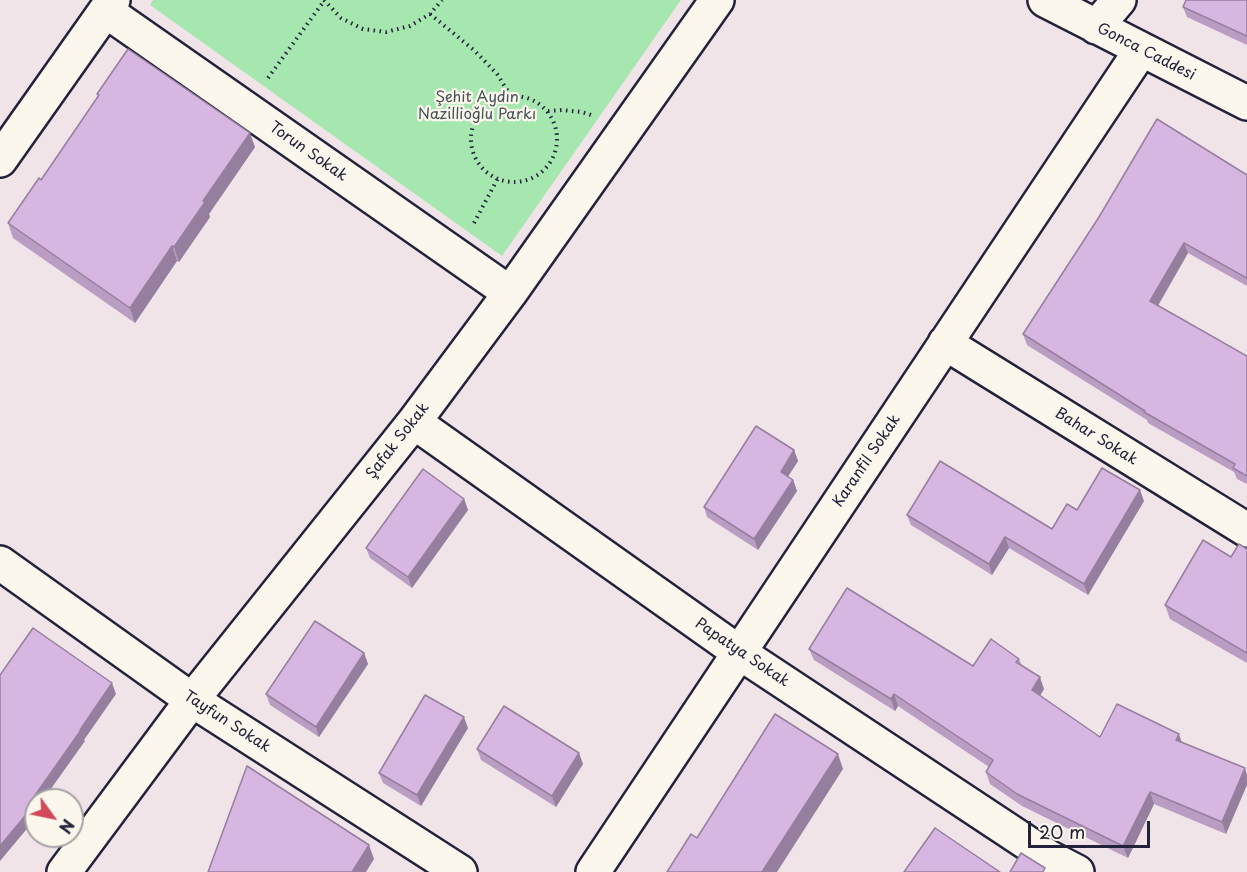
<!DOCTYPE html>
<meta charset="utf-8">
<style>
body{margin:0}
#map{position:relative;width:1247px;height:872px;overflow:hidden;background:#f0e4e9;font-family:"Playpen Sans",sans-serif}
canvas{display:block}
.north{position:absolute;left:24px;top:788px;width:60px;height:60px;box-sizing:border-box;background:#fbf7ec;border:2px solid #a4a2a5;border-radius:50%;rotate:123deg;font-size:16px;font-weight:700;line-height:24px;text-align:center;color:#22223b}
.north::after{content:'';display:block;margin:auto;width:21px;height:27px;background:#d1495b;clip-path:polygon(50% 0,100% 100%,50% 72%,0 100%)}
.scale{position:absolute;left:1028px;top:821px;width:122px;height:27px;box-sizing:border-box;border:3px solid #22223b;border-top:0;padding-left:8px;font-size:18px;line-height:21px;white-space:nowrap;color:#22223b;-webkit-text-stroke:4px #fbf7ec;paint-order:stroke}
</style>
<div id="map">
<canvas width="1247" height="872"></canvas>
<div class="north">N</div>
<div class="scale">20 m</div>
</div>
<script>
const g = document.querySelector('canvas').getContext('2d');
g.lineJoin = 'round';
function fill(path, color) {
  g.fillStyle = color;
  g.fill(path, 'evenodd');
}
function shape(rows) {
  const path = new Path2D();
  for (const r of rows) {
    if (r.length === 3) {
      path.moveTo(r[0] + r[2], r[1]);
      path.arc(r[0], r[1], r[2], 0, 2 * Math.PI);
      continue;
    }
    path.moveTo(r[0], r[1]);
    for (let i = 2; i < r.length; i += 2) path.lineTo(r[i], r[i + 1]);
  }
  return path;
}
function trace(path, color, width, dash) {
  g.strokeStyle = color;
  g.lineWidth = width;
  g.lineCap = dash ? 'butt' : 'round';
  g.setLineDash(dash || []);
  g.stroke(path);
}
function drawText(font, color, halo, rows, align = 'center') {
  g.font = font + ' "Playpen Sans",sans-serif';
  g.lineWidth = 4.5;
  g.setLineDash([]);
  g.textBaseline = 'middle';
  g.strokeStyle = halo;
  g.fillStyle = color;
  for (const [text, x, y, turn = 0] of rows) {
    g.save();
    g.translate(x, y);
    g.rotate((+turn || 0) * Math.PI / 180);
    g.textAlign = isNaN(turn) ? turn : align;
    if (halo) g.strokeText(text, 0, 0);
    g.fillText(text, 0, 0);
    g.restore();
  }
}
fill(shape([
 [153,0,681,0,502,256,150,5]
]), '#a6e7b0');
const minor = shape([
 [1045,0,1247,103],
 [106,11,510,293],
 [1096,27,1119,0],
 [0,160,113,0],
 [945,343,1247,530],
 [414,422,740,653,1050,858,1077,872],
 [0,563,192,700,460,872],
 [64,872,192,700,414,422,510,293,717,0],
 [593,872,1141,50]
]);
trace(minor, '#22223b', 38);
trace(shape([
 [324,0,341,18,363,29,386,32,410,26,430,14,442,0],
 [430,14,475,51,497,74,511,96],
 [268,78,324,1],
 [514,139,43],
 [548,111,562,110,582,112,591,115],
 [474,223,498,178]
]), '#22223b', 4, [1.5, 4.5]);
trace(minor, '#fbf7ec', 33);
fill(shape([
 [1247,0,1247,45,1187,17,1183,7],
 [97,94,255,147,209,214,210,217,179,262,177,261,135,323,13,238,8,223,41,180,98,96],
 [1247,175,1247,286,1188,253,1158,306,1247,356,1247,484,1237,479,1234,472,1148,423,1147,420,1027,345,1023,334],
 [794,450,798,461,788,477,793,480,797,491,758,550,707,517,704,507],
 [464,499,468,510,412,588,370,558,366,548],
 [1144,501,1088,595,1009,548,992,575,911,525,907,515,1052,529,1077,510],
 [1247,549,1247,663,1170,619,1165,605,1231,557],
 [809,649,973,666,1019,659,1022,666,1044,689,1040,696,1100,737,1182,742,1245,768,1226,834,1154,804,1128,858,1022,806,990,784,986,772,989,767,898,706,895,711,814,660],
 [364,653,368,664,319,737,270,705,266,694],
 [468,728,421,806,383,783,379,773],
 [477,749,583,764,556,807,481,760]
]), '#b99dc2');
fill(shape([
 [250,133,255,147,209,214,210,217,179,262,174,247,203,201],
 [1184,243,1188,253,1154,312,1150,301],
 [172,246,177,261,135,323,130,308],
 [794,450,798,461,784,482,781,472],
 [793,480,797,491,758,550,754,539],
 [1140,490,1144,501,1088,595,1084,584],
 [464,499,468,510,412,588,408,577],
 [1005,537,1009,548,992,575,989,564],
 [364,653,368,664,319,737,316,727],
 [1040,677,1044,689,1036,702,1032,690],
 [112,683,116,694,84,740,85,741,43,800,36,800,36,818,0,861,0,846],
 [894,694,898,706,895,711,891,699],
 [464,717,468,728,421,806,417,795],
 [1179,734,1183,746,1176,740],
 [579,753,583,764,556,807,552,796],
 [838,754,843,769,777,872,762,872],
 [1245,768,1247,775,1247,785,1226,834,1222,822],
 [1150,792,1154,804,1128,858,1123,846],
 [369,845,374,859,366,872,352,872]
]), '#967f9e');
const building = shape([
 [1186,0,1247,0,1247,36,1183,7,1186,0],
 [128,49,250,133,203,201,205,202,174,247,172,246,130,308,8,223,39,178,41,180,99,95,97,94,128,49],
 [1157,119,1247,175,1247,278,1184,243,1150,301,1247,356,1247,476,1233,468,1235,464,1144,412,1145,411,1023,334,1099,217,1157,119],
 [756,426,794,450,781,472,793,480,754,539,704,507,756,426],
 [940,461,1052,529,1067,504,1077,510,1102,468,1140,490,1084,584,1005,537,989,564,907,515,940,461],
 [423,469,464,499,408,577,366,548,423,469],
 [1203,540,1231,557,1239,544,1247,549,1247,653,1165,605,1203,540],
 [847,588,973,666,991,639,1019,659,1016,662,1040,677,1032,690,1100,737,1117,704,1179,734,1176,740,1245,768,1222,822,1150,792,1123,846,1017,794,986,772,993,760,894,694,891,699,809,649,847,588],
 [315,621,364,653,316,727,266,694,315,621],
 [33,628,112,683,80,730,81,730,31,801,35,804,0,846,0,675,33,628],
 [425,695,464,717,417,795,379,773,425,695],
 [504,706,579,753,552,796,477,749,504,706],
 [775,714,838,754,762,872,667,872,691,834,697,838,775,714],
 [247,766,369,845,352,872,208,872,247,766],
 [935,828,1000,872,904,872,935,828],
 [1021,853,1045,868,1043,872,1010,872,1021,853]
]);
fill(building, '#d7b6e2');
trace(building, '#967f9e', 1.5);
drawText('15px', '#22223b', '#fbf7ec', [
 ["Gonca Caddesi",1146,52,27],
 ["Torun Sokak",308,152,35],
 ["Bahar Sokak",1096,437,32],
 ["Şafak Sokak",398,441,-52],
 ["Karanfil Sokak",867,461,-56],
 ["Papatya Sokak",742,653,34],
 ["Tayfun Sokak",227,722,33]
]);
drawText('15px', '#435358', '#fbf7ec', [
 ["Şehit Aydın",477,98],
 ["Nazillioğlu Parkı",477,115]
]);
</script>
